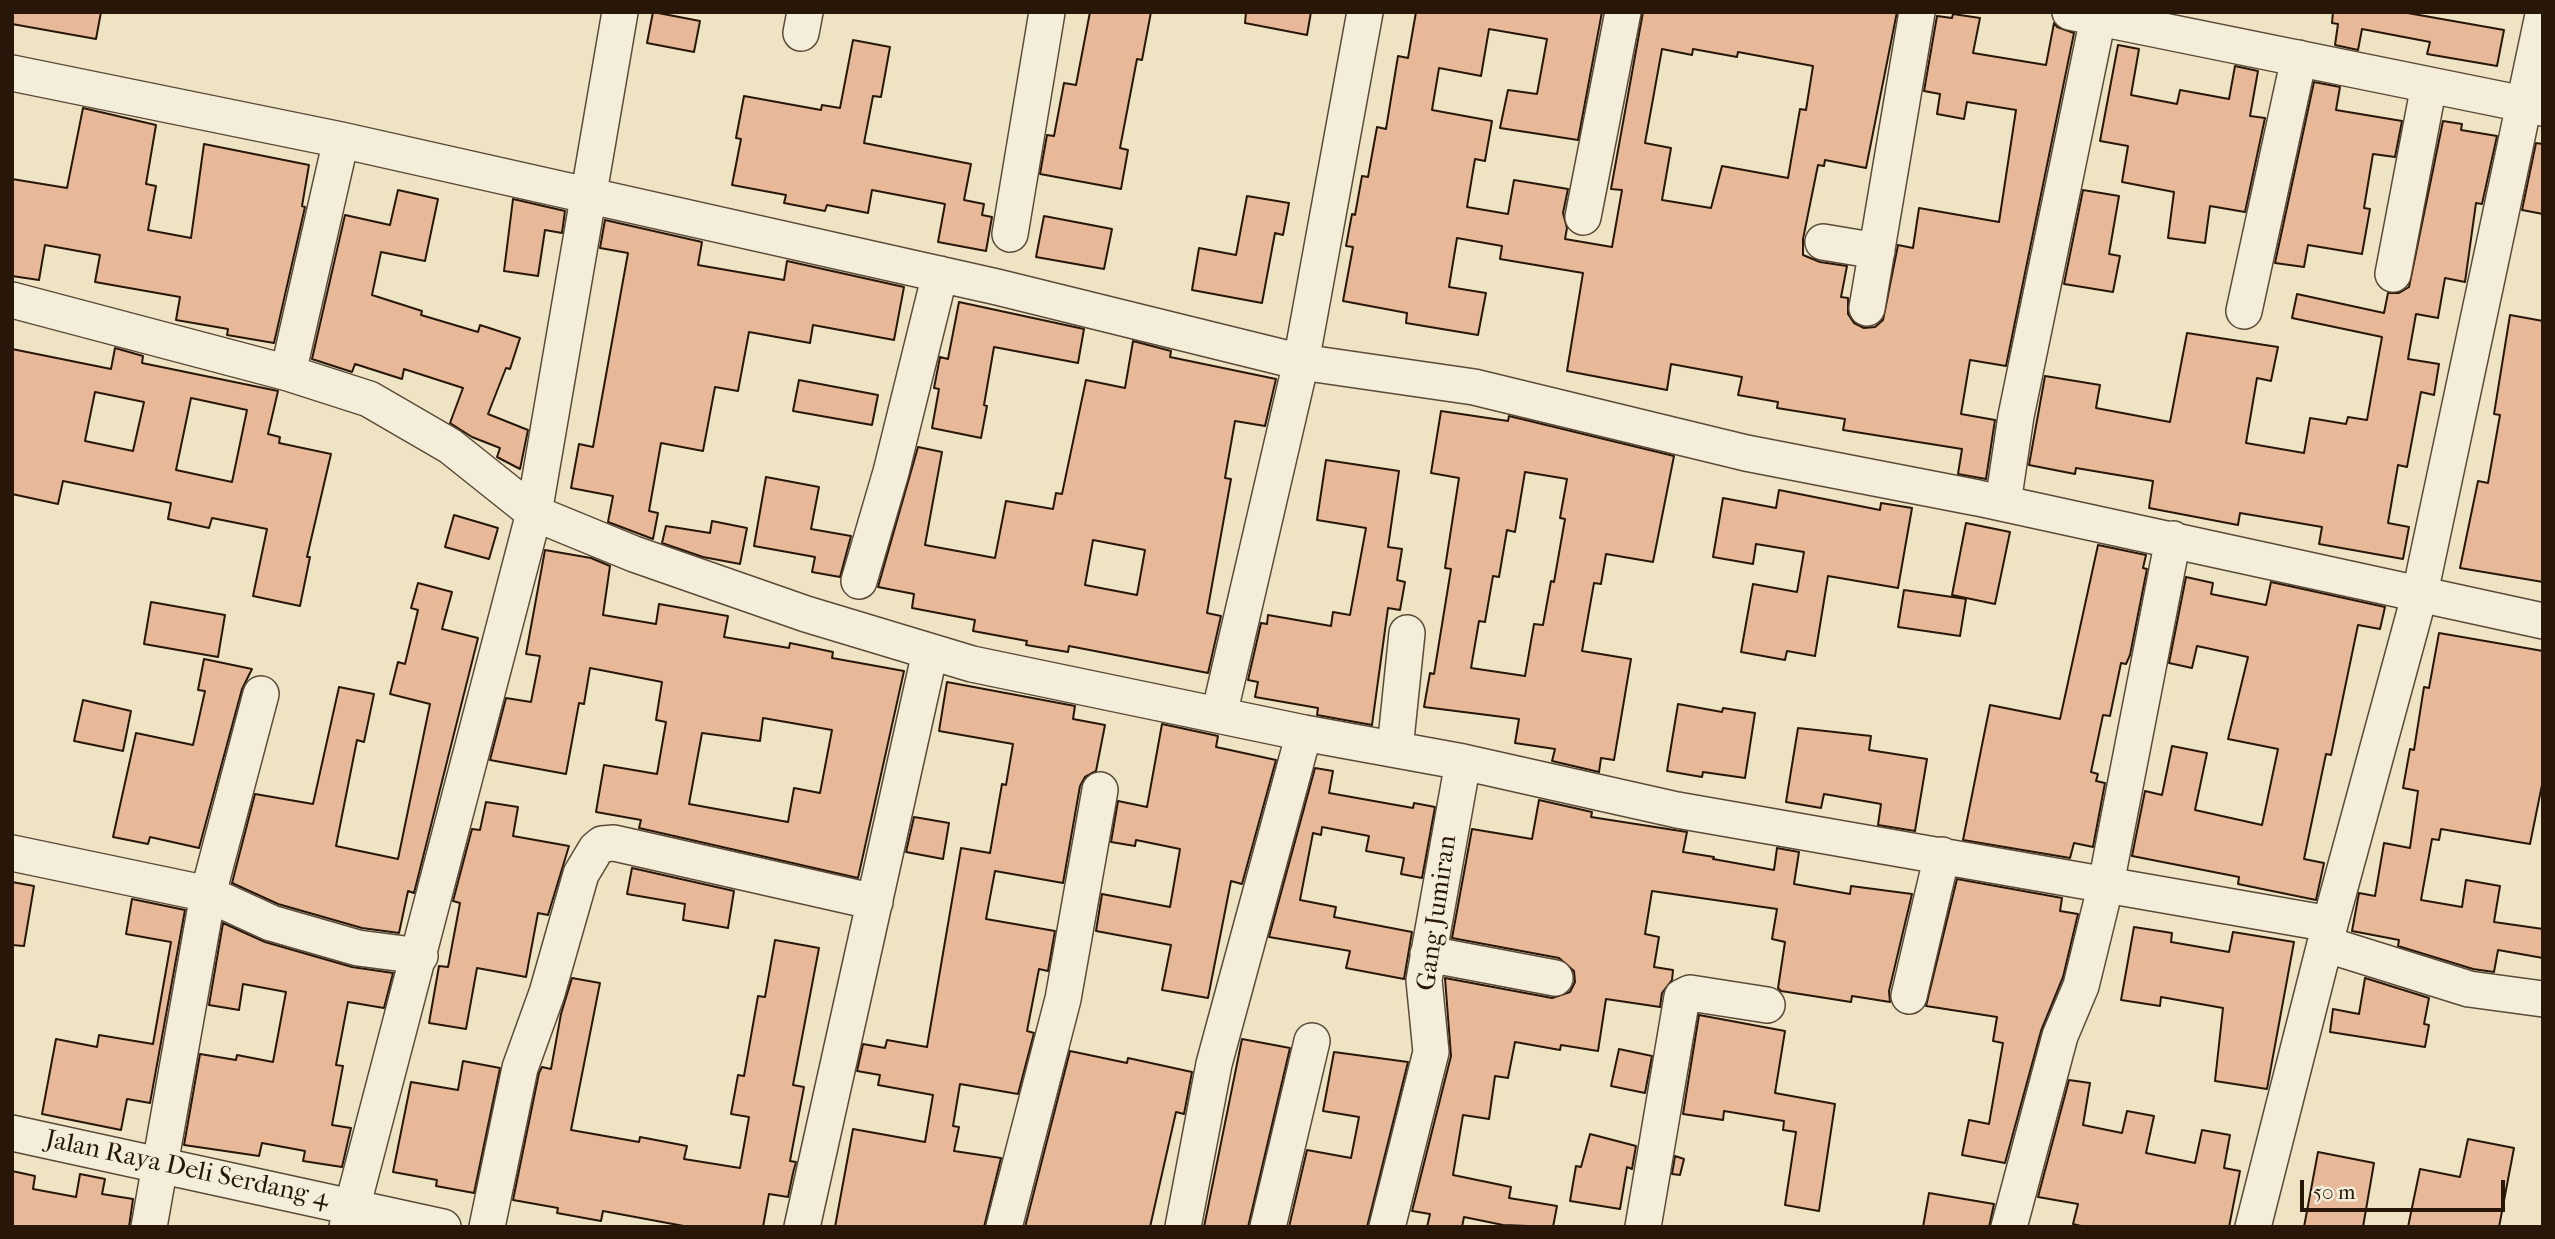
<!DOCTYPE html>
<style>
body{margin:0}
#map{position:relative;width:2555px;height:1239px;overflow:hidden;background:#eee4c4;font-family:"IM FELL French Canon",serif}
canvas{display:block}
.frame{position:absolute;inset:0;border:14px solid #281709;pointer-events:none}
.scale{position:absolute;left:2300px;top:1180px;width:205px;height:32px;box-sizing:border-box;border:4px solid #281709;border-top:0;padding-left:9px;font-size:21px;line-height:24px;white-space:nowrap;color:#281709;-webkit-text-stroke:5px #f4edd9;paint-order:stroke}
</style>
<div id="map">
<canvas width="2555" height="1239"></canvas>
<div class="frame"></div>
<div class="scale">50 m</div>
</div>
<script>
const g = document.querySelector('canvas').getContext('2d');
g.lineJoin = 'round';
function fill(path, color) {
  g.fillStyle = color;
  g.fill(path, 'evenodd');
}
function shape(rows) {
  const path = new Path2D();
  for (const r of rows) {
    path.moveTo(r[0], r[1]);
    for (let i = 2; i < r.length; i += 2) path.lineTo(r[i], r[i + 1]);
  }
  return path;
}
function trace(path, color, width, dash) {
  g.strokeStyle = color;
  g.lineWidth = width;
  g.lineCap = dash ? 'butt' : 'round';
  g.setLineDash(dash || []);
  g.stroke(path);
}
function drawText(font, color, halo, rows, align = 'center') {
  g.font = font + ' "IM FELL French Canon",serif';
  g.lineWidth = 5;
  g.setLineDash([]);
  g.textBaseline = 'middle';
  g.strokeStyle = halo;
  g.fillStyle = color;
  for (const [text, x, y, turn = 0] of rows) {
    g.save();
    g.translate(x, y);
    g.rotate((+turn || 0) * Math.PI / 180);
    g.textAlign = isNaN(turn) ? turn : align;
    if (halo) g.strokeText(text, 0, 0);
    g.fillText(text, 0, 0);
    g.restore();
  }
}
const building = shape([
 [13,12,101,12,96,39,12,24,13,12],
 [653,12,700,21,694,52,647,43,653,12],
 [1090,12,1151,12,1142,60,1137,59,1120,148,1128,150,1121,189,1040,174,1047,135,1054,136,1064,83,1076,85,1090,12],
 [1246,12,1311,12,1307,35,1245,23,1246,12],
 [1416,12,1602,12,1578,140,1500,128,1508,90,1537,94,1547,39,1489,29,1481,76,1439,68,1432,110,1492,121,1485,161,1475,159,1467,207,1508,214,1514,180,1568,189,1563,213,1567,228,1565,239,1612,247,1622,190,1611,189,1643,12,1897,12,1866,168,1825,160,1824,166,1818,165,1803,239,1803,255,1820,262,1847,266,1841,297,1848,298,1848,314,1854,323,1864,328,1875,327,1883,320,1898,245,1913,248,1919,208,1999,222,2016,110,1967,102,1964,119,1937,114,1940,94,1924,91,1937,16,1952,18,1953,14,1980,18,1973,53,2046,65,2054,23,2057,27,2074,33,2006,366,1970,360,1961,414,1995,420,1986,479,1958,474,1962,449,1843,430,1845,419,1777,408,1778,402,1738,395,1742,377,1671,364,1667,390,1567,371,1583,273,1500,259,1502,246,1457,238,1449,287,1486,293,1478,335,1406,323,1407,313,1343,301,1353,247,1346,246,1352,214,1355,215,1362,176,1368,177,1377,127,1386,129,1398,56,1408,58,1416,12],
 [1662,49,1692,55,1693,49,1737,57,1738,52,1813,66,1806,110,1800,109,1788,178,1722,166,1711,208,1662,200,1671,148,1645,143,1662,49],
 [2333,12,2402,12,2504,30,2497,66,2427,54,2430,42,2362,29,2358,50,2335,45,2338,24,2332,23,2333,12],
 [853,40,890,47,881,97,873,96,864,143,971,164,964,200,984,204,982,215,992,217,986,251,938,242,945,204,872,190,868,213,827,205,825,211,784,203,786,195,732,185,741,139,736,138,744,96,821,110,822,105,840,108,853,40],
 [2118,45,2139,49,2131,95,2177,104,2180,90,2229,99,2235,66,2258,71,2250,116,2265,118,2245,212,2210,206,2205,243,2168,238,2174,192,2122,182,2128,146,2100,141,2118,45],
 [2314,82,2340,87,2336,110,2402,121,2395,157,2373,154,2364,208,2370,209,2362,254,2308,245,2304,267,2275,263,2314,82],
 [83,108,156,125,146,184,156,186,148,230,191,238,204,144,309,165,302,206,305,207,274,343,227,335,228,329,176,320,180,297,95,282,100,255,45,245,39,280,12,276,12,179,67,188,83,108],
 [2443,121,2462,124,2461,130,2497,136,2482,204,2476,203,2465,282,2445,278,2438,318,2416,314,2408,359,2439,364,2434,395,2421,392,2407,467,2398,465,2388,523,2409,527,2403,559,2319,544,2322,527,2240,513,2238,525,2149,508,2153,481,2076,468,2075,474,2029,465,2045,376,2100,385,2096,408,2170,422,2187,333,2278,347,2271,381,2257,378,2246,443,2304,453,2310,418,2346,424,2348,417,2367,420,2382,337,2292,318,2297,294,2384,313,2388,293,2399,293,2409,287,2443,121],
 [2536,143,2543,144,2543,214,2522,210,2536,143],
 [398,190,438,199,425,261,381,252,372,295,422,311,421,315,478,332,480,325,520,338,510,369,506,368,488,414,528,430,520,469,497,457,500,448,472,437,450,423,463,388,404,369,402,379,355,364,352,372,312,359,345,215,390,225,398,190],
 [2083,190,2119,196,2109,254,2120,256,2113,292,2064,284,2083,190],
 [1247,196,1289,203,1283,235,1275,233,1262,303,1192,290,1199,248,1236,255,1247,196],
 [513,199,565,211,562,233,545,230,538,276,504,271,513,199],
 [1044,216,1112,229,1104,269,1036,257,1044,216],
 [605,220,702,242,698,265,784,280,787,261,904,287,894,340,813,325,810,343,749,332,738,391,715,387,703,451,661,443,649,511,658,513,653,539,608,522,613,496,571,488,579,444,593,447,628,253,600,248,605,220],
 [959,302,1084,329,1078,363,994,347,984,405,987,406,981,438,932,428,939,389,934,388,940,357,948,359,959,302],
 [2510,315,2543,321,2543,582,2460,568,2478,481,2488,483,2500,415,2494,414,2510,315],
 [1133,341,1171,351,1170,357,1276,379,1265,426,1235,421,1225,478,1231,479,1207,613,1221,616,1208,673,1069,646,1068,652,1026,645,1027,641,973,631,975,620,912,608,914,594,878,587,918,447,942,452,925,545,995,558,1006,501,1053,509,1056,493,1062,494,1086,380,1125,388,1133,341],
 [1093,540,1145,550,1137,595,1085,585,1093,540],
 [115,348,143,356,142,363,278,391,268,434,280,437,279,443,331,454,307,557,310,557,300,606,253,596,267,529,212,518,209,528,168,519,171,503,63,481,58,504,12,494,12,349,111,369,115,348],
 [95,392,144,402,133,451,85,441,95,392],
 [191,398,247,410,232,482,176,470,191,398],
 [799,380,878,395,872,425,793,411,799,380],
 [1441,411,1508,421,1509,416,1674,456,1653,562,1606,554,1601,584,1594,583,1582,651,1631,659,1614,760,1601,758,1599,772,1552,761,1555,749,1515,743,1519,719,1424,707,1430,673,1434,674,1451,569,1445,568,1459,478,1431,473,1441,411],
 [1525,472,1567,479,1560,518,1565,519,1554,582,1551,581,1543,625,1534,624,1525,676,1471,668,1479,621,1485,622,1493,576,1499,577,1507,530,1515,532,1525,472],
 [1326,460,1399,471,1388,547,1402,549,1397,580,1405,582,1400,610,1388,608,1372,725,1317,715,1318,708,1255,697,1258,682,1248,680,1261,623,1267,624,1268,615,1331,626,1333,612,1350,615,1366,528,1317,520,1326,460],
 [766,477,819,487,811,529,851,536,840,577,812,572,815,557,754,546,766,477],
 [1779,490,1880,510,1881,503,1912,508,1898,588,1828,576,1815,656,1787,651,1785,660,1741,652,1753,584,1797,592,1804,552,1756,544,1753,564,1713,557,1723,498,1776,508,1779,490],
 [454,515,498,528,489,559,445,547,454,515],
 [712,521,747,528,740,564,703,557,662,543,666,526,710,533,712,521],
 [1966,523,2010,532,1995,604,1952,595,1966,523],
 [2098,545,2146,555,2143,568,2147,569,2130,655,2126,664,2121,663,2110,716,2103,715,2091,772,2098,774,2096,781,2105,783,2093,847,2074,843,2070,858,1963,840,1990,705,2060,719,2098,545],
 [545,550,591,558,610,566,603,615,656,624,659,604,728,616,724,637,789,648,790,643,833,652,832,658,904,671,858,878,639,828,641,820,596,812,604,765,657,774,666,722,656,720,662,682,590,668,584,704,579,703,566,774,490,760,506,698,531,702,540,656,526,654,545,550],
 [763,718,832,730,820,793,794,788,788,822,689,804,702,733,760,741,763,718],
 [2186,577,2213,583,2211,594,2266,605,2271,582,2385,607,2380,629,2358,625,2331,755,2326,754,2304,859,2324,863,2316,900,2238,884,2239,877,2132,856,2145,791,2162,795,2172,746,2207,753,2195,810,2262,825,2278,749,2228,739,2248,657,2197,646,2192,668,2169,663,2186,577],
 [418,583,452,592,442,629,478,638,414,893,408,891,399,933,362,928,278,904,232,883,255,794,313,804,339,687,374,694,364,742,357,740,336,846,398,859,430,704,390,694,398,662,405,664,418,610,411,608,418,583],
 [1904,590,1966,599,1960,636,1898,627,1904,590],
 [151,602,225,615,218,657,144,644,151,602],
 [2439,633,2543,651,2543,780,2530,844,2441,829,2439,840,2432,839,2421,900,2462,907,2466,880,2500,886,2494,922,2543,929,2543,958,2498,950,2494,972,2473,969,2398,946,2399,940,2352,931,2359,893,2375,896,2384,843,2410,848,2418,791,2403,788,2410,749,2414,750,2424,687,2429,688,2439,633],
 [204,659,252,669,242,689,199,848,150,837,148,844,113,837,136,733,193,745,205,691,198,690,204,659],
 [947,682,1075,706,1073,719,1105,725,1096,771,1085,777,1080,786,1063,883,995,871,986,919,1055,931,1048,971,1039,969,1027,1031,1034,1033,1018,1094,960,1084,953,1126,959,1127,954,1151,1001,1158,984,1227,835,1227,853,1129,925,1142,933,1095,878,1085,880,1075,857,1071,863,1044,885,1048,887,1040,927,1047,961,848,990,853,1002,784,1006,785,1013,744,939,731,947,682],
 [83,700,131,711,123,751,74,741,83,700],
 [1678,704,1722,712,1723,708,1755,713,1745,778,1703,772,1702,777,1667,771,1678,704],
 [1162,724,1218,736,1216,747,1276,760,1242,884,1231,881,1208,998,1162,990,1171,945,1096,931,1102,894,1170,907,1180,849,1136,840,1135,846,1111,842,1118,801,1147,807,1162,724],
 [1798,728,1871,736,1869,750,1927,759,1915,831,1878,825,1881,804,1824,794,1821,808,1786,802,1798,728],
 [1315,768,1333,771,1329,793,1413,808,1414,803,1435,807,1422,878,1401,874,1404,858,1366,851,1369,836,1322,827,1321,835,1313,833,1300,900,1336,907,1334,917,1412,932,1404,979,1346,968,1350,951,1269,937,1315,768],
 [1539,800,1592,812,1591,817,1687,832,1683,852,1714,857,1713,859,1774,870,1777,848,1799,852,1794,884,1850,894,1851,886,1912,894,1889,991,1890,1002,1852,996,1851,1002,1781,991,1778,988,1785,942,1772,939,1777,909,1652,891,1645,934,1659,937,1654,967,1673,970,1672,980,1662,993,1660,1007,1606,999,1598,1051,1561,1045,1560,1050,1515,1042,1508,1078,1495,1076,1489,1119,1463,1115,1453,1175,1511,1187,1509,1198,1557,1206,1553,1227,1503,1225,1464,1217,1462,1227,1427,1227,1430,1214,1412,1211,1451,1056,1445,978,1552,998,1570,992,1575,982,1574,971,1559,958,1452,938,1472,829,1532,839,1539,800],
 [486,802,518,807,513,836,569,846,548,915,538,913,526,977,477,968,466,1029,429,1023,439,966,448,967,460,903,453,901,472,829,480,830,486,802],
 [914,817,949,823,943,859,906,852,914,817],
 [632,868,734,891,728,928,683,920,685,904,627,894,632,868],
 [1957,879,2062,898,2060,911,2078,914,2063,977,2041,1031,2005,1163,1962,1155,1969,1120,1989,1124,2003,1043,1993,1041,1997,1017,1926,1006,1957,879],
 [12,882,34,886,24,946,12,945,12,882],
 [132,899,185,910,150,1103,127,1099,121,1130,42,1114,56,1039,97,1047,99,1035,153,1044,171,942,126,934,132,899],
 [223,923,265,942,352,967,393,973,384,1008,348,1002,336,1065,343,1066,332,1125,351,1128,342,1167,303,1161,305,1151,262,1143,259,1156,184,1145,200,1054,236,1060,237,1055,273,1062,286,992,243,984,239,1010,209,1005,223,923],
 [2134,927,2172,933,2171,942,2229,952,2233,932,2294,942,2267,1089,2215,1081,2223,1008,2161,997,2160,1006,2121,1000,2134,927],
 [775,940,819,948,793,1085,804,1087,790,1161,796,1162,793,1173,788,1197,769,1194,763,1227,689,1227,603,1211,601,1221,557,1213,558,1208,513,1200,539,1073,542,1067,551,1069,561,1014,572,978,600,983,571,1130,639,1142,640,1137,687,1146,684,1159,740,1168,749,1117,731,1114,738,1075,744,1076,758,996,765,997,775,940],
 [2365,978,2429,998,2424,1024,2429,1025,2425,1047,2330,1032,2333,1009,2359,1014,2365,978],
 [1699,1015,1785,1031,1775,1093,1835,1104,1819,1211,1785,1205,1796,1132,1783,1130,1784,1121,1724,1111,1723,1120,1683,1114,1699,1015],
 [1242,1039,1290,1048,1248,1227,1204,1227,1242,1039],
 [1619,1049,1652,1056,1645,1093,1611,1086,1619,1049],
 [1070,1051,1127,1063,1128,1058,1192,1072,1184,1114,1176,1112,1150,1227,1025,1227,1070,1051],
 [1334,1052,1408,1062,1367,1227,1289,1227,1307,1150,1351,1158,1359,1117,1323,1111,1334,1052],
 [463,1061,500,1068,474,1193,436,1186,437,1180,393,1172,411,1082,458,1090,463,1061],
 [2069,1080,2090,1083,2083,1125,2122,1133,2127,1111,2154,1116,2146,1153,2195,1163,2202,1130,2230,1135,2224,1168,2240,1171,2229,1227,2085,1227,2073,1224,2078,1204,2038,1197,2069,1080],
 [1590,1134,1636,1146,1632,1169,1627,1167,1620,1209,1570,1201,1576,1166,1581,1167,1590,1134],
 [2468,1139,2514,1148,2499,1227,2408,1227,2420,1169,2460,1177,2468,1139],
 [2318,1152,2374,1163,2363,1227,2304,1227,2318,1152],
 [1675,1156,1684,1159,1680,1175,1672,1174,1675,1156],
 [12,1171,35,1176,33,1189,76,1197,80,1174,105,1179,102,1194,133,1199,129,1227,12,1227,12,1171],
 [1929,1193,1994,1204,1989,1227,1923,1227,1929,1193]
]);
fill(building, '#e7b998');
trace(building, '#281709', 2);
const minor = shape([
 [2070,12,2543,108],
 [801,33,805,12],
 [12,73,341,140,997,287,1301,362,1474,387,1746,453,1978,498,2543,621],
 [1583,217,1623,12],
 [1010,234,1047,12],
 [1823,242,1877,251],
 [2393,274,2429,85],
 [12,300,288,373,369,399,450,446,534,513,634,554,806,614,972,664,1304,733,1463,762,1677,810,2330,924],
 [1867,308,1917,12],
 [2244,311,2299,58],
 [288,373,341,140],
 [2003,503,2016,416,2098,18],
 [859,581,891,472,940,274],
 [1219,715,1301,362,1365,12],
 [1395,749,1407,633],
 [12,853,208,894,271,923,358,948,420,956],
 [2325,944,2469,989,2543,999],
 [1428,954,1555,978],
 [1909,996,1942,855],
 [12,1133,443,1227],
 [149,1227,208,894,261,694],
 [347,1227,534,513,620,12],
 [487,1227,520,1068,547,993,581,874,596,849,602,844,614,843,875,902],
 [802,1227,930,652],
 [1004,1227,1063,999,1100,790],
 [1183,1227,1214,1064,1304,733],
 [1268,1227,1312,1041],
 [1387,1227,1431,1052,1424,980,1463,762],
 [1643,1227,1682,997,1690,993,1767,1005],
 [2009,1227,2060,1036,2081,986,2106,884,2173,539],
 [2253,1227,2330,924,2420,593,2543,15]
]);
trace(minor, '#5a4a38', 38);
trace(minor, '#f4edd9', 35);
drawText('26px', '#281709', '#f4edd9', [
 ["Gang Jumiran",1438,913,-82],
 ["Jalan Raya Deli Serdang 4",187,1170,12]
]);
</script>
